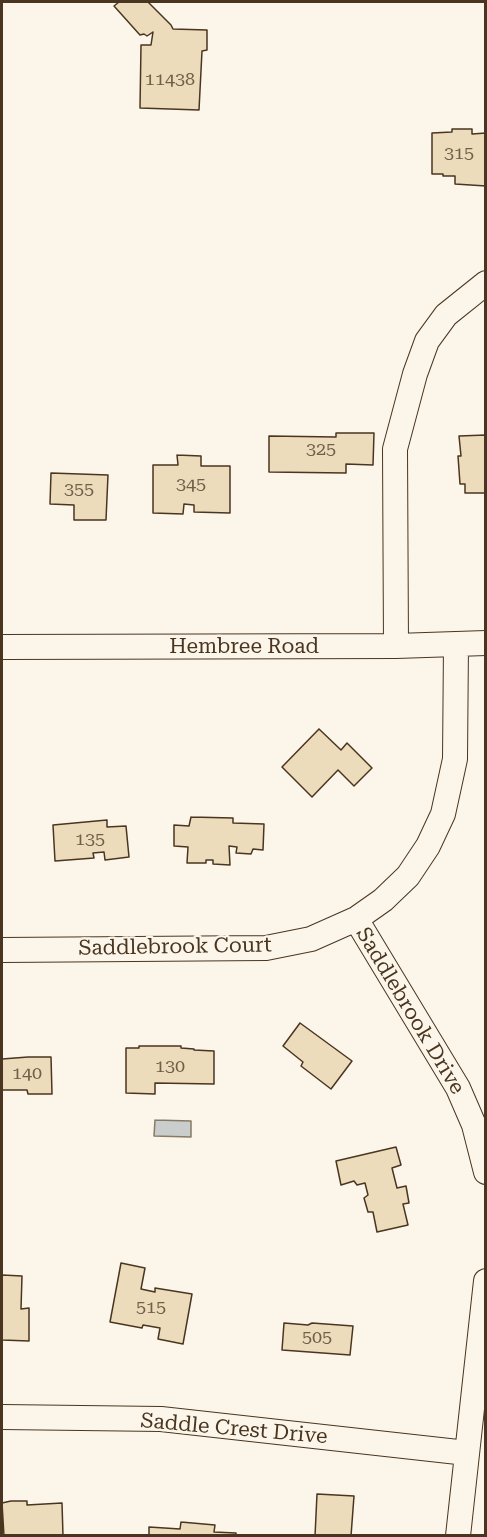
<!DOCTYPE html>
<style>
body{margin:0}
#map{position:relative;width:487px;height:1537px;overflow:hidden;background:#fbf6e9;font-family:"Roboto Serif",serif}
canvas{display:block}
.frame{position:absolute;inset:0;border:3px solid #4a3520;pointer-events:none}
</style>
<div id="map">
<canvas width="487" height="1537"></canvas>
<div class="frame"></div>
</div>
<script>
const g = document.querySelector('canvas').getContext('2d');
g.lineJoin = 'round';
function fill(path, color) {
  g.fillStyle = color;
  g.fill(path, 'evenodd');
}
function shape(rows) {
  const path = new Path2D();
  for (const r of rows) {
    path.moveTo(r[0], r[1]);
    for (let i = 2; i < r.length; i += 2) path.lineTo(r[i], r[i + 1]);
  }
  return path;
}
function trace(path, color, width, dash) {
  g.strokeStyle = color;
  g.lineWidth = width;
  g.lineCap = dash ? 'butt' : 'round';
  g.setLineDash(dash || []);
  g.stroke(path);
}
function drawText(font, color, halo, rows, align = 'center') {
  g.font = font + ' "Roboto Serif",serif';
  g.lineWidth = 4.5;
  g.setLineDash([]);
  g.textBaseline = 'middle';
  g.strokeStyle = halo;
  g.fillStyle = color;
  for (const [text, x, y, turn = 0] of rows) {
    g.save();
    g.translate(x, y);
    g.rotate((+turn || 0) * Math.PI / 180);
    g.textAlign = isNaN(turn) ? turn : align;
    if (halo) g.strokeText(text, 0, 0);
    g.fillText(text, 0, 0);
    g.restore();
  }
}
const water = shape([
 [155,1120,191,1121,191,1137,154,1136,155,1120]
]);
fill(water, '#c9cecd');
trace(water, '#887966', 1.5);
const building = shape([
 [119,2,148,2,171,25,173,29,207,30,207,50,202,51,199,110,140,108,141,45,151,45,153,32,147,36,144,34,140,35,114,6,119,2],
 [452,129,472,129,472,134,486,133,486,186,455,184,455,176,443,176,443,174,432,174,432,133,452,132,452,129],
 [336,433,374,433,373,465,346,464,346,473,269,472,269,436,336,437,336,433],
 [486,435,486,493,465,493,465,484,460,484,458,456,461,456,459,436,486,435],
 [177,455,201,456,201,466,230,466,230,513,194,512,194,505,184,504,183,514,153,513,153,465,178,465,177,455],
 [51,473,108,475,106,520,74,520,74,505,50,504,51,473],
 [319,729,341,750,347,743,372,768,354,786,338,770,312,797,282,767,319,729],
 [191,817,233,818,233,823,264,824,263,850,253,849,251,854,236,853,237,847,229,846,230,865,213,864,213,860,206,860,206,863,187,863,188,847,174,846,174,825,189,826,191,817],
 [107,820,107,827,126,826,129,857,105,860,104,852,93,853,94,858,55,861,53,825,107,820],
 [300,1023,352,1061,331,1089,301,1066,303,1062,283,1046,300,1023],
 [139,1046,181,1046,181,1048,194,1049,194,1050,214,1051,214,1084,155,1083,155,1094,126,1093,126,1048,139,1048,139,1046],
 [28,1057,51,1057,52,1094,28,1094,27,1090,2,1090,2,1059,28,1057],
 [396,1147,401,1165,392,1168,397,1188,406,1186,409,1203,403,1204,408,1225,377,1232,373,1212,368,1212,364,1198,368,1195,365,1183,357,1185,354,1181,341,1185,336,1161,396,1147],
 [121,1263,145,1268,141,1289,155,1292,155,1288,192,1294,183,1344,158,1339,160,1328,143,1325,142,1328,110,1322,121,1263],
 [2,1275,22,1276,21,1309,29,1308,29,1341,2,1340,2,1275],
 [284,1323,308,1325,312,1323,353,1326,350,1355,282,1350,284,1323],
 [317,1494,354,1496,351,1536,315,1536,317,1494],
 [11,1501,27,1501,27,1505,62,1503,63,1536,4,1536,2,1503,11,1501],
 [181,1522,215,1525,214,1532,236,1533,236,1536,149,1536,149,1527,180,1529,181,1522]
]);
fill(building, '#ecdcbc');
trace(building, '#4a3520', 1.5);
const minor = shape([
 [396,646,395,449,415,374,427,341,446,315,486,283],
 [2,647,396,646,486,643],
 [356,919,458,1088,474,1125,486,1172],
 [2,950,266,948,311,939,356,919,383,900,408,876,428,846,443,814,455,759,456,644],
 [2,1417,161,1419,467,1453],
 [458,1536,486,1281]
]);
trace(minor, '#4a3520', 26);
trace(minor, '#fbf6e9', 24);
drawText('18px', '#725f47', null, [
 ["11438",170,80],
 ["315",459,154],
 ["325",321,450],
 ["345",191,485],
 ["355",79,490],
 ["135",90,840],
 ["130",170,1067],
 ["140",27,1074],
 ["515",151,1308],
 ["505",317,1338]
]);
drawText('21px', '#4a3520', '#fbf6e9', [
 ["Hembree Road",244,647],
 ["Saddlebrook Court",175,947,-1],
 ["Saddlebrook Drive",410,1011,59],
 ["Saddle Crest Drive",234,1429,5]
]);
</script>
